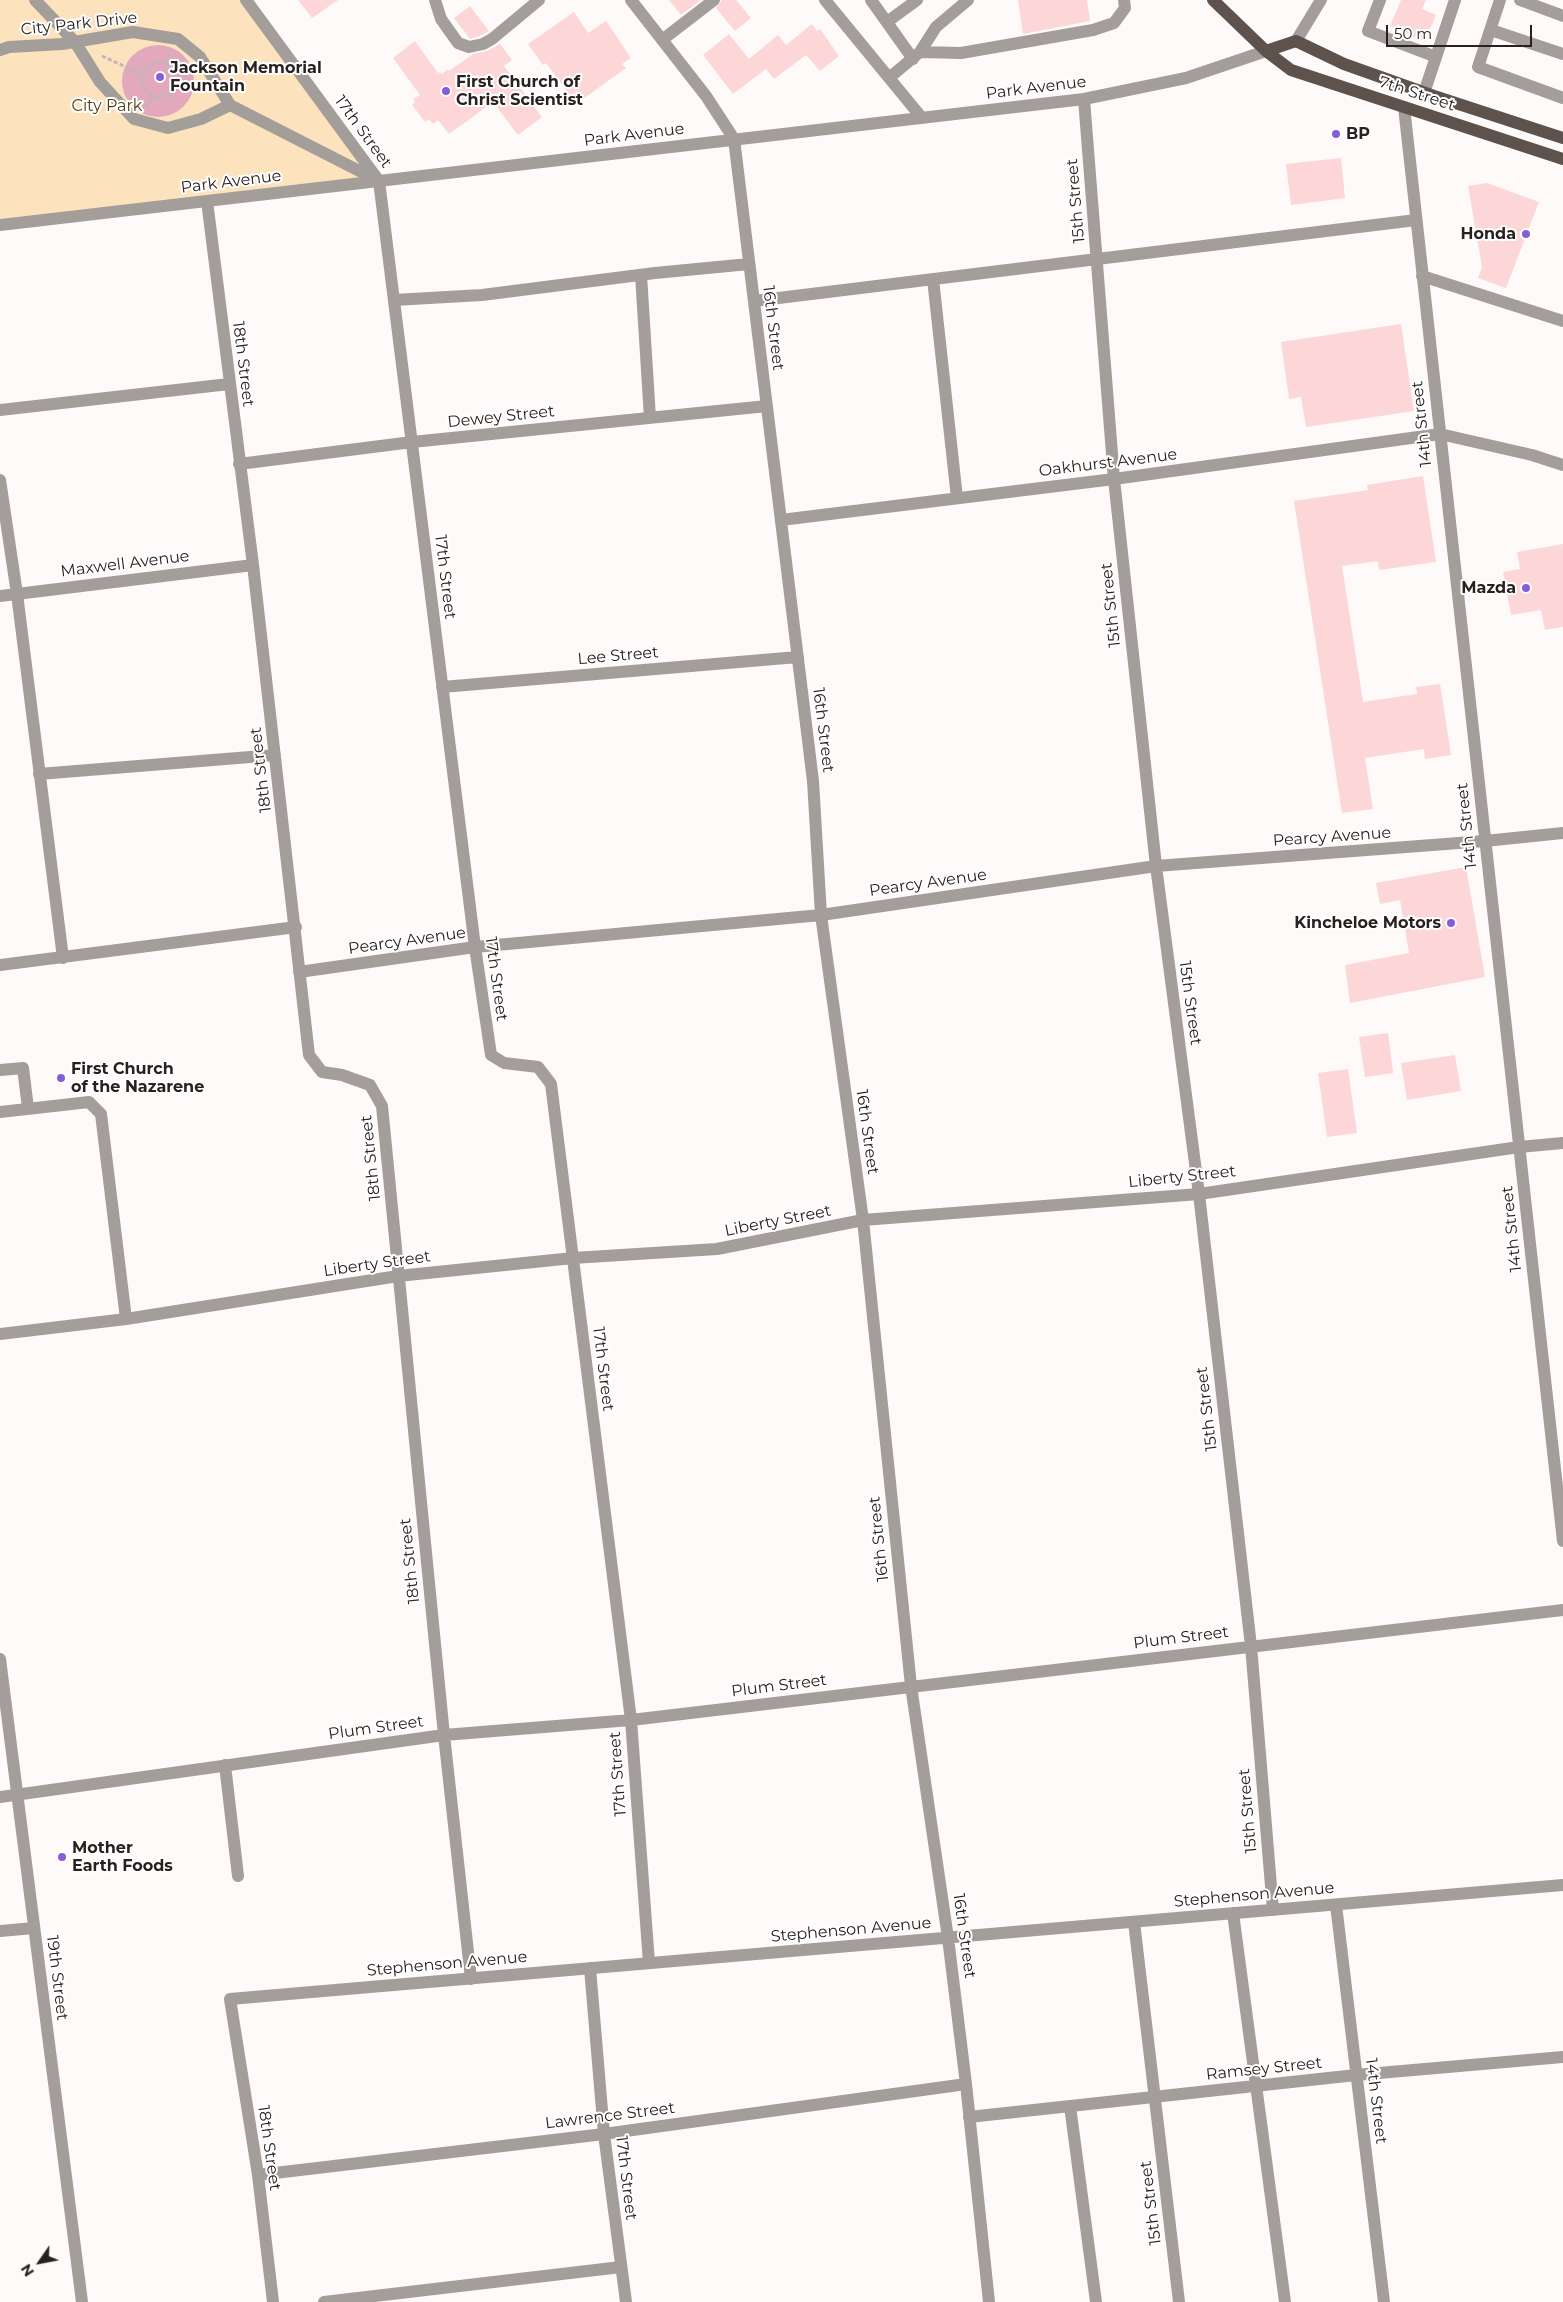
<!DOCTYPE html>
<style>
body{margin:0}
#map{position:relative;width:1563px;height:2302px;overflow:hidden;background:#fefaf9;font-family:Montserrat,sans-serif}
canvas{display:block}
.north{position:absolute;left:15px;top:2237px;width:50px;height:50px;-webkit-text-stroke:4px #fff;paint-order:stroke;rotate:237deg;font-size:14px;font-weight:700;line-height:20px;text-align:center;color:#282120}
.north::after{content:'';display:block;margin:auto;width:18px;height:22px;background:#282120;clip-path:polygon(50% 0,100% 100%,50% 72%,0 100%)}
.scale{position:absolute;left:1386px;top:25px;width:146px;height:22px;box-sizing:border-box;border:2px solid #282120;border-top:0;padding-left:6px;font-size:15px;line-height:18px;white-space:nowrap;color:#282120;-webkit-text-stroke:4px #fff;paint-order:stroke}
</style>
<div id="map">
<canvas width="1563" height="2302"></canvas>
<div class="north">N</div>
<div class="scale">50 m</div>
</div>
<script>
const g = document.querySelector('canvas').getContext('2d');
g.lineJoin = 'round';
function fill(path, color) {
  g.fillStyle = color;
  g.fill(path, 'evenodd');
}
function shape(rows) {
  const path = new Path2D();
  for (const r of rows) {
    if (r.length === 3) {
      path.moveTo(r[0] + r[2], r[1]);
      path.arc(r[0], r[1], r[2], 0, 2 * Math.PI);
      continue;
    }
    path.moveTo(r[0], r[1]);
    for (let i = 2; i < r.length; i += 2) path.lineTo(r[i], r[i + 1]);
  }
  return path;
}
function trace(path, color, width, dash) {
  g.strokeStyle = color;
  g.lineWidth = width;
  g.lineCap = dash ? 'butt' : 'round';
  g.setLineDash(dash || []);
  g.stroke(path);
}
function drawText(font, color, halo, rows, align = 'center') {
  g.font = font + ' Montserrat,sans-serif';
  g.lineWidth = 4;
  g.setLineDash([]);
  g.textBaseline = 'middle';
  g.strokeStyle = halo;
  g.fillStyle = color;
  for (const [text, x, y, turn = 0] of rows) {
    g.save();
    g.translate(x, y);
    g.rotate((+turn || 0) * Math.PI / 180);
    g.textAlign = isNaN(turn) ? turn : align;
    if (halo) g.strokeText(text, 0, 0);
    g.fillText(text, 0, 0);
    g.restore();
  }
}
fill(shape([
 [0,0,246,0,379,181,0,225]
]), '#fde3bd');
fill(shape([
 [158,81,36]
]), '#e2a8bc');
fill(shape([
 [298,0,338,0,312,18],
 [669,0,701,0,681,15],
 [722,0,736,0,751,18,735,31,716,8],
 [1018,0,1087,0,1090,21,1023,34],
 [1401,0,1426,0,1422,9,1436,15,1425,42,1390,26],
 [470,6,489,31,480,36,470,39,454,18],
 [574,12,588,33,606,21,631,58,622,64,626,68,576,104,546,63,543,65,528,44],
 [812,24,817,31,820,29,839,56,820,71,806,55,774,79,766,69,733,94,703,55,729,34,749,59,778,35,786,45],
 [415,41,438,73,440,72,442,74,448,69,449,71,473,54,487,51,500,44,512,60,504,66,542,117,518,135,493,102,449,134,438,120,433,124,429,119,425,122,412,105,415,102,413,99,420,95,393,58],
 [1341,158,1345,198,1291,205,1286,164],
 [1487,183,1539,202,1506,288,1478,278,1482,267,1468,186],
 [1401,324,1414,411,1306,427,1301,397,1289,399,1281,342],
 [1423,476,1436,562,1379,570,1378,561,1342,566,1363,702,1417,694,1416,687,1440,684,1451,755,1425,759,1424,749,1365,758,1373,809,1342,813,1294,501,1368,490,1367,485],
 [1563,544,1563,627,1545,630,1541,610,1511,615,1503,572,1520,569,1517,552],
 [1466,867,1485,977,1350,1003,1345,965,1409,953,1400,900,1380,904,1376,883],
 [1388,1033,1393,1073,1365,1077,1359,1037],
 [1455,1055,1461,1091,1407,1100,1401,1063],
 [1348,1069,1357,1133,1327,1137,1318,1073]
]), '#fdd6d7');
trace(shape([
 [102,56,143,75],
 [159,80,17],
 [166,64,169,53],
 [147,106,152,96]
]), '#bdb8b7', 3, [4, 2.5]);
trace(shape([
 [35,0,75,42,100,82,134,119,168,128,201,119,230,105],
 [246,0,379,181,475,947,491,1055,504,1063,538,1067,551,1084,631,1720,649,1963],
 [435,0,441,19,458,43,469,47,483,44,492,39,539,0],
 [631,0,706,96,734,139,813,781,821,915,863,1220,911,1686,948,1938,966,2084,989,2302],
 [825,0,922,118],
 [871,0,913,59],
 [1380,0,1368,31,1436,57],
 [1500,0,1478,67,1563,98],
 [1520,0,1563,16],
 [887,22,917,0],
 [1491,30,1563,54],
 [662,40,714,0],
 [1296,41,1321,0],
 [0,50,9,47,62,44,133,32,178,39,200,57,230,105,377,180],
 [920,52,961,53,1093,30,1114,23,1125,8,1124,0],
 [889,78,920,52,936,27,968,0],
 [1424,93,1455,0],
 [1084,99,1114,479,1156,866,1199,1194,1251,1646,1273,1910],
 [1404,107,1563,1541],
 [207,201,253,565,309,1055,322,1072,342,1075,370,1085,382,1106,444,1735,471,1979],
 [0,225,1084,99,1186,78,1266,51],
 [641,275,650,418],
 [1422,276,1563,321],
 [933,279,957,498],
 [394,300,482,295,655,273,749,264],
 [754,301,1416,220],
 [0,410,229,384],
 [239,464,412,442,767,406],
 [0,480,17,594,63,958],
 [781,520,1114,479,1440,434,1532,455,1563,465],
 [0,596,253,565],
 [442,687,798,657],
 [39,774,275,755],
 [0,965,296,927],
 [299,972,475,947,821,915,1156,866,1485,841,1563,833],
 [0,1070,23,1068,28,1108],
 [0,1112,89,1102,101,1114,126,1319],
 [0,1334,126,1319,398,1276,573,1258,717,1249,863,1220,1199,1194,1519,1147,1563,1143],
 [0,1659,82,2302],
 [225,1765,238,1876],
 [0,1797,444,1735,631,1720,1563,1610],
 [1336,1905,1384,2302],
 [1233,1913,1285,2302],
 [1134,1922,1179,2302],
 [0,1931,34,1928],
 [590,1968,604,2134,626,2302],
 [1070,2106,1096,2302],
 [969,2117,1356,2075,1563,2057],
 [258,2175,604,2134,966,2084],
 [273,2302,258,2175,230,1999,1563,1885],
 [324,2302,621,2267]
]), '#a49e9a', 12);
trace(shape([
 [1213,0,1266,51,1291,70,1563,159],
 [1266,51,1296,41,1344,64,1434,96,1563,138]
]), '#5d534c', 12);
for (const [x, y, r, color] of [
 [160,77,5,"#865dd7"],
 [446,91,5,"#865dd7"],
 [1336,134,5,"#865dd7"],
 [1526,234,5,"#865dd7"],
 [1526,588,5,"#865dd7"],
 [1451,923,5,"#865dd7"],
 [61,1078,5,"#865dd7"],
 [62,1857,5,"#865dd7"]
]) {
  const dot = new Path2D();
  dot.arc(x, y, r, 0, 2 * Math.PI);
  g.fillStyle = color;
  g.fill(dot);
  trace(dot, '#fff', 2);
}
drawText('16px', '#282120', '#fff', [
 ["City Park Drive",79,24,-6],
 ["Park Avenue",1036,88,-7],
 ["7th Street",1417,94,18],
 ["17th Street",363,132,54],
 ["Park Avenue",634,135,-7],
 ["Park Avenue",231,182,-7],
 ["15th Street",1076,201,-95],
 ["16th Street",773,328,83],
 ["18th Street",243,364,83],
 ["Dewey Street",501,417,-6],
 ["14th Street",1422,424,-96],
 ["Oakhurst Avenue",1108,463,-7],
 ["Maxwell Avenue",125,564,-7],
 ["17th Street",445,577,83],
 ["15th Street",1111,605,-96],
 ["Lee Street",618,656,-5],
 ["16th Street",823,730,83],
 ["18th Street",261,770,-97],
 ["14th Street",1467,826,-96],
 ["Pearcy Avenue",1332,837,-4],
 ["Pearcy Avenue",928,883,-8],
 ["Pearcy Avenue",407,941,-8],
 ["17th Street",496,979,82],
 ["15th Street",1190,1003,82],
 ["16th Street",867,1132,82],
 ["18th Street",371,1158,-96],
 ["Liberty Street",1182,1177,-6],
 ["Liberty Street",778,1221,-11],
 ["14th Street",1512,1229,-96],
 ["Liberty Street",377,1264,-8],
 ["17th Street",603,1369,83],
 ["15th Street",1207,1409,-97],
 ["16th Street",879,1539,-96],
 ["18th Street",410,1561,-96],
 ["Plum Street",1181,1638,-7],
 ["Plum Street",779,1686,-7],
 ["Plum Street",376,1728,-8],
 ["17th Street",618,1774,-94],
 ["15th Street",1248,1811,-95],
 ["Stephenson Avenue",1254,1895,-5],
 ["Stephenson Avenue",851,1930,-5],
 ["16th Street",964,1936,82],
 ["Stephenson Avenue",447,1964,-5],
 ["19th Street",57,1978,83],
 ["Ramsey Street",1264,2069,-6],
 ["14th Street",1376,2101,83],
 ["Lawrence Street",610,2116,-7],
 ["18th Street",269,2148,82],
 ["17th Street",626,2178,83],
 ["15th Street",1151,2203,-97]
]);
drawText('bold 16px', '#282120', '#fff', [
 ["Jackson Memorial",170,68],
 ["Fountain",170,86],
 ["First Church of",456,82],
 ["Christ Scientist",456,100],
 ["BP",1346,134],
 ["Honda",1516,234,"right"],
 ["Mazda",1516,588,"right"],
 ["Kincheloe Motors",1441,923,"right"],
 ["First Church",71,1069],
 ["of the Nazarene",71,1087],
 ["Mother",72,1848],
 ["Earth Foods",72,1866]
], 'left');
drawText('16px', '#513b14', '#fff', [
 ["City Park",107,106]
]);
</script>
